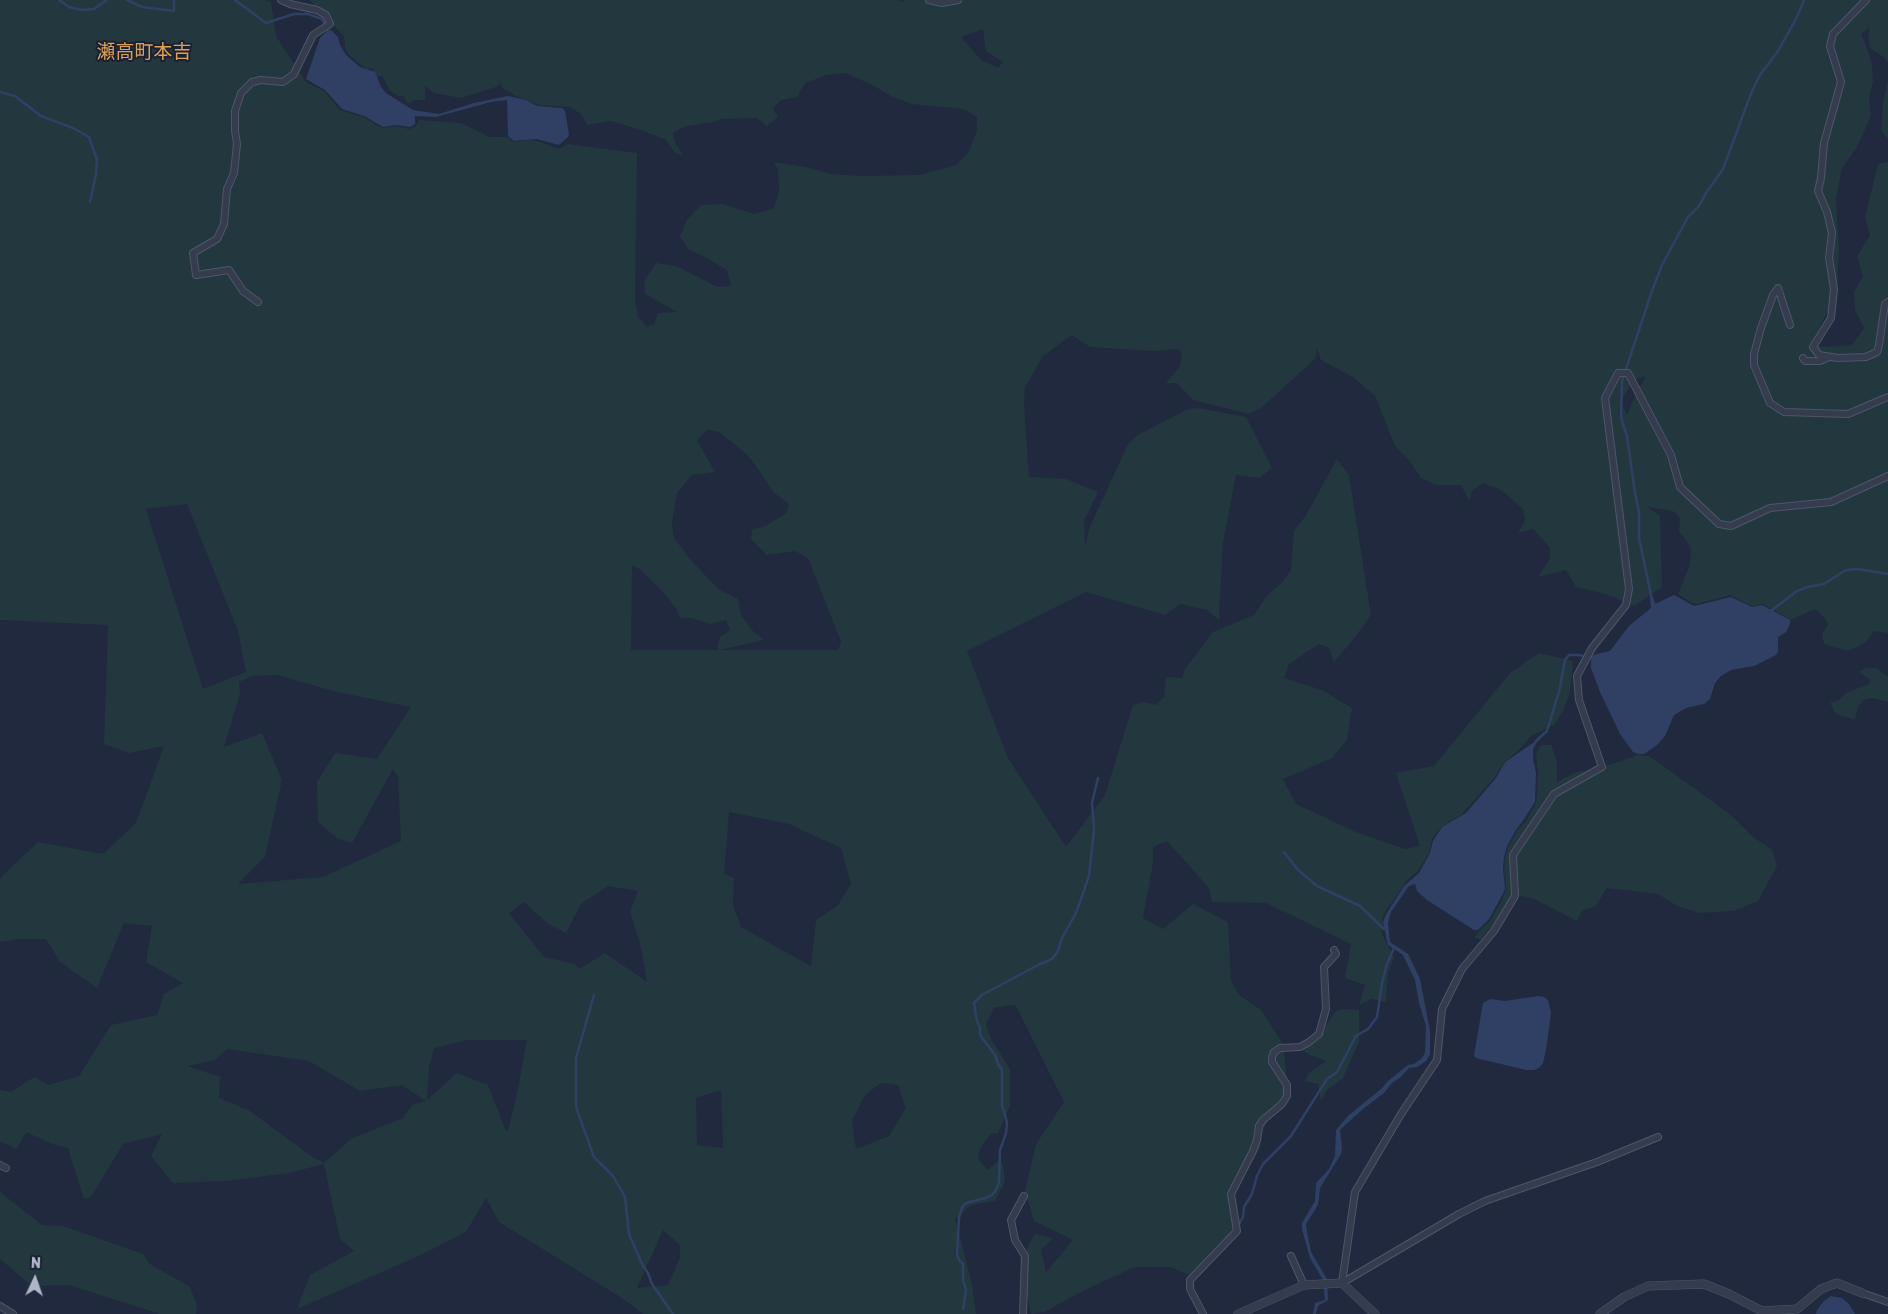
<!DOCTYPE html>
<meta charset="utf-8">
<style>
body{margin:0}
#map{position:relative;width:1888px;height:1314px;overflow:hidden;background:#20293d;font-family:Rubik,sans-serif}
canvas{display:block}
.north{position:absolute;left:10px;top:1254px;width:50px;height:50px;-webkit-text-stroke:4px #192132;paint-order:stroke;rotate:3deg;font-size:14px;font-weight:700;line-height:20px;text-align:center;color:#afb6c9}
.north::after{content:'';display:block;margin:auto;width:18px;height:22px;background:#afb6c9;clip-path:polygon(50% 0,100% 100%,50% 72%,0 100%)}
</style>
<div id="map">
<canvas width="1888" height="1314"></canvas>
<div class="north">N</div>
</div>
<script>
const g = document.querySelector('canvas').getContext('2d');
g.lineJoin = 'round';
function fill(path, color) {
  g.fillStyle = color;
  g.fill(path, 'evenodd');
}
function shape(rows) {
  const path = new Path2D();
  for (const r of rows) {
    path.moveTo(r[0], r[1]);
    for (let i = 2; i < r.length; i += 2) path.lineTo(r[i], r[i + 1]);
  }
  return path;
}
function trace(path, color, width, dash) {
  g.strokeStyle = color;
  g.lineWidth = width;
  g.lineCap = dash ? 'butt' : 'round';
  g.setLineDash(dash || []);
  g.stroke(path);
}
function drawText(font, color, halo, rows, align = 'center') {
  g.font = font + ' Rubik,"Noto Sans JP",sans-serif';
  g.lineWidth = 4;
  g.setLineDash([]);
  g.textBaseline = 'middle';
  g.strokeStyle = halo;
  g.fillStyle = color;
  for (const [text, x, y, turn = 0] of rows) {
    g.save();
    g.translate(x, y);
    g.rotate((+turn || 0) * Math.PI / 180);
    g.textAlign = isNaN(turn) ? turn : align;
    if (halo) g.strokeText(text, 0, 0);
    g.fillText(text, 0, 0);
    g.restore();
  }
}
fill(shape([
 [0,0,266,0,271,2,276,36,306,82,324,91,340,110,363,117,382,128,396,126,409,129,416,126,419,120,461,123,490,137,507,137,514,142,530,140,541,142,559,149,568,144,637,153,635,300,638,317,647,327,654,324,658,313,677,312,645,294,644,281,656,263,676,266,718,287,731,286,727,270,703,256,689,250,680,236,687,220,701,205,722,204,754,214,774,208,779,190,778,170,774,162,806,167,831,174,861,176,919,175,956,165,968,153,977,131,977,117,963,109,911,104,891,96,874,86,846,73,827,75,805,83,797,97,781,100,773,108,778,117,767,126,757,118,722,119,714,122,686,126,673,133,675,143,684,156,675,153,666,140,644,131,611,121,587,125,581,114,570,107,539,105,516,96,502,88,501,83,496,87,461,98,434,93,425,86,425,100,413,100,410,104,406,102,404,96,398,96,390,91,382,76,376,76,372,68,366,69,349,55,345,48,344,36,318,10,310,0,898,0,904,2,905,0,1888,0,1888,62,1881,55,1870,48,1868,37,1869,28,1861,34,1869,53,1872,65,1873,81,1869,97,1871,116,1857,147,1842,168,1836,200,1839,249,1837,292,1811,345,1828,347,1852,345,1864,328,1855,310,1854,292,1863,276,1857,256,1870,235,1865,217,1878,164,1888,162,1888,633,1874,631,1865,643,1848,651,1824,644,1822,634,1828,625,1824,617,1815,609,1791,620,1763,604,1752,606,1747,604,1730,595,1697,604,1690,602,1678,594,1689,567,1691,550,1686,540,1679,532,1680,518,1673,511,1647,507,1660,516,1662,587,1634,606,1606,594,1576,587,1566,570,1538,577,1550,558,1550,548,1533,529,1518,533,1525,521,1523,509,1501,490,1483,483,1472,491,1469,501,1461,485,1436,485,1421,478,1410,461,1395,446,1375,396,1353,377,1321,360,1317,349,1315,359,1261,408,1248,414,1193,400,1177,383,1166,383,1180,366,1182,353,1178,349,1154,351,1090,347,1072,335,1043,356,1025,387,1024,403,1029,477,1066,479,1098,492,1084,521,1085,547,1089,529,1127,446,1136,436,1188,409,1198,408,1246,417,1272,468,1259,478,1236,475,1223,543,1219,620,1207,610,1180,604,1165,615,1086,592,967,651,1008,758,1066,847,1105,795,1133,705,1144,702,1156,705,1164,697,1166,677,1182,678,1185,669,1213,632,1254,615,1266,597,1286,578,1291,569,1294,531,1306,515,1337,459,1349,475,1371,615,1352,641,1334,662,1329,648,1319,644,1289,664,1284,678,1322,690,1352,708,1347,740,1332,758,1283,779,1296,804,1356,832,1405,849,1420,846,1396,773,1434,766,1510,673,1539,653,1573,661,1570,693,1562,713,1554,725,1531,736,1517,752,1505,761,1495,777,1461,815,1441,827,1432,839,1429,853,1418,871,1408,879,1383,915,1382,934,1394,958,1388,973,1386,1002,1372,999,1359,1005,1365,985,1345,978,1351,944,1266,903,1212,902,1209,888,1167,841,1153,847,1153,863,1143,918,1163,929,1193,904,1228,922,1231,980,1239,995,1261,1010,1283,1044,1286,1071,1285,1093,1264,1127,1260,1148,1234,1194,1233,1230,1189,1275,1171,1267,1135,1267,1087,1289,1044,1312,1031,1314,1025,1284,1027,1248,1035,1234,1053,1238,1041,1250,1046,1272,1073,1240,1034,1221,1025,1191,1036,1144,1064,1102,1016,1006,1009,1005,994,1008,986,1024,991,1039,1010,1069,1010,1106,998,1133,991,1134,980,1148,978,1159,988,1170,998,1161,1003,1164,1005,1181,995,1201,971,1205,955,1219,972,1284,976,1314,643,1314,622,1298,499,1222,486,1198,466,1232,421,1255,297,1309,310,1275,354,1251,340,1239,324,1164,289,1173,226,1181,173,1183,151,1156,162,1134,123,1144,91,1197,84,1199,68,1148,52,1144,26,1132,17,1149,0,1141,0,1090,11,1092,34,1077,49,1085,79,1076,111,1025,157,1015,164,994,183,983,146,962,152,926,124,923,97,988,60,962,46,939,20,939,0,942,0,880,2,876,38,842,103,854,136,823,164,746,129,753,104,744,108,625,0,620],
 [983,29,986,51,1003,62,998,68,981,60,961,37],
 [1644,376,1645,379,1637,391,1627,415,1621,401,1633,381],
 [707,430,719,432,738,447,750,458,763,476,773,492,789,504,786,513,764,527,752,529,751,539,767,555,795,551,808,558,841,642,838,650,720,650,764,640,753,631,741,615,738,599,718,589,689,558,674,538,672,523,677,493,692,475,715,472,697,440],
 [187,504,238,631,246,672,203,689,146,509],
 [632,565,641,570,664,593,677,610,680,618,691,618,711,624,726,620,730,630,720,637,717,650,631,650],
 [277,675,337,692,411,707,377,759,335,753,317,782,318,822,337,838,352,843,393,769,398,777,401,841,323,877,238,884,265,857,282,780,262,733,224,747,240,694,239,682,252,676],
 [729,812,789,824,841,848,851,884,838,905,816,920,811,966,741,927,733,905,734,878,724,874],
 [608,886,638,891,630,912,641,947,647,982,605,953,579,969,575,964,544,957,509,913,524,902,547,923,566,933,581,904],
 [467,1040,527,1040,517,1093,508,1131,505,1129,488,1085,457,1073,427,1100,429,1067,434,1048],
 [227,1049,309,1061,360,1091,402,1085,426,1101,412,1105,403,1118,351,1139,324,1163,311,1156,250,1111,219,1098,220,1077,187,1066,215,1060],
 [881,1083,898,1085,906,1108,889,1136,856,1149,852,1121,865,1095],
 [721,1090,723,1148,697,1145,696,1098],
 [663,1230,680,1245,680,1258,668,1285,637,1288],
 [1888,79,1888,140,1881,129,1883,103],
 [1866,668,1876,668,1888,677,1888,702,1872,698,1863,700,1858,707,1855,720,1836,714,1830,703,1839,700,1846,693,1869,684,1871,680,1859,672],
 [1541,745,1551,745,1557,762,1557,782,1574,773,1612,764,1638,755,1649,756,1694,788,1732,816,1752,836,1772,850,1777,866,1758,901,1734,911,1699,913,1677,906,1658,894,1607,888,1596,906,1582,911,1577,921,1534,899,1518,895,1512,897,1497,921,1480,940,1475,938,1478,932,1490,921,1502,900,1506,888,1504,869,1505,857,1508,847,1517,831,1526,821,1535,805,1537,796,1538,772,1536,754],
 [1344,1009,1359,1010,1359,1041,1343,1078,1327,1090,1321,1101,1318,1084,1305,1081,1308,1074,1326,1061,1310,1055,1301,1049,1320,1037,1331,1017,1336,1011],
 [0,1192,42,1225,63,1226,143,1254,150,1264,189,1286,197,1304,196,1314,160,1314,69,1285,32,1286,0,1259]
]), '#22383e');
fill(shape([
 [331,30,338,37,340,45,346,55,360,67,375,72,381,87,386,93,413,110,439,114,474,103,508,96,526,100,537,106,562,108,565,111,569,134,568,137,559,145,537,139,514,141,508,136,507,100,491,102,436,117,415,116,415,124,410,127,396,125,383,127,364,116,342,109,325,90,306,79,320,38,326,32],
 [1674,595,1694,606,1731,597,1752,607,1762,605,1790,620,1790,624,1786,632,1778,637,1778,652,1776,655,1754,666,1731,670,1721,676,1715,683,1710,699,1704,704,1686,708,1674,715,1665,736,1657,745,1644,754,1638,754,1633,752,1620,734,1600,692,1591,668,1591,661,1593,655,1610,651,1629,626,1651,608,1650,598,1653,597,1655,604],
 [1536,741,1537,742,1533,749,1533,759,1536,773,1535,802,1524,819,1516,830,1507,846,1504,857,1503,869,1505,888,1503,894,1489,919,1478,930,1474,930,1427,900,1417,891,1415,884,1409,886,1391,912,1388,923,1390,942,1408,954,1420,979,1430,1031,1430,1055,1426,1061,1417,1067,1409,1068,1401,1077,1392,1083,1384,1093,1363,1109,1340,1130,1342,1148,1341,1154,1320,1188,1318,1205,1306,1224,1307,1232,1311,1252,1327,1279,1328,1300,1318,1306,1316,1314,1313,1314,1315,1303,1325,1300,1323,1280,1310,1258,1302,1229,1302,1223,1315,1201,1316,1183,1329,1169,1335,1156,1336,1130,1348,1116,1381,1089,1388,1081,1408,1065,1414,1064,1421,1059,1425,1053,1426,1026,1419,1003,1415,980,1403,955,1388,945,1383,923,1385,916,1404,886,1419,873,1430,853,1433,841,1442,827,1466,813,1496,778,1505,762],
 [1538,996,1544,997,1548,1000,1551,1013,1546,1050,1543,1063,1539,1068,1534,1070,1526,1070,1476,1058,1474,1055,1483,1003,1490,999,1505,1001],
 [1831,1296,1842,1298,1849,1304,1855,1314,1816,1314,1817,1310,1823,1302]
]), '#304064');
trace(shape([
 [59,0,69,7,82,10,94,9,107,0],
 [127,0,142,7,174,11,174,0],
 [235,0,266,23,294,14,308,14,322,19,328,31],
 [0,92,15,96,41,116,73,128,89,137,97,160,96,174,90,202],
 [1652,600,1639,538,1639,512,1635,493,1627,436,1621,418,1622,381,1652,291,1662,265,1688,217,1699,206,1706,193,1723,169,1752,91,1760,75,1778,51,1796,19,1804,0],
 [1772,610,1797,591,1808,587,1824,584,1846,570,1858,569,1888,574],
 [1536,741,1547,731,1559,692,1565,660,1569,655,1579,655,1592,658],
 [1284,852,1298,870,1317,886,1360,906,1384,929],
 [594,995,576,1058,576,1107,594,1157,613,1176,625,1197,629,1234,643,1266,648,1273,652,1284,673,1314],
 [1239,1224,1243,1217,1244,1207,1252,1194,1257,1176,1263,1164,1291,1136,1327,1079,1337,1072,1356,1036,1368,1029,1377,1017,1382,983,1387,964,1394,948],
 [963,1309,966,1290,963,1280,963,1264,959,1260,957,1255,959,1218,962,1207,966,1203,986,1198,992,1195,996,1190,999,1182,1000,1150,1006,1133,1007,1123,1004,1111,1002,1107,1002,1070,998,1064,995,1055,980,1035,980,1028,977,1021,974,1003,982,995,1038,965,1052,959,1058,951,1062,938,1076,913,1089,876,1094,830,1092,803,1098,778]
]), '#304064', 2.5);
const minor = shape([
 [929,0,942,3,958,0],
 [1866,0,1833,34,1830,46,1841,82,1824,143,1821,178,1818,191,1827,212,1832,233,1829,258,1834,289,1831,318,1813,347,1819,355,1838,358,1866,357,1877,352,1879,345,1885,304,1888,302],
 [258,302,243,291,229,270,196,275,193,253,217,239,224,224,227,189,234,173,237,144,235,131,235,111,241,93,252,82,261,80,283,82,294,74,313,35,330,24,326,15,317,10,290,4,281,0],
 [1790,325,1778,288,1773,295,1761,328,1754,354,1754,365,1770,403,1784,412,1848,414,1888,397],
 [1803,358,1805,361,1820,361,1829,357],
 [0,1165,6,1168],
 [1291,1256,1304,1285],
 [1342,1283,1355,1192,1401,1114,1437,1060,1442,1009,1462,969,1494,931,1515,896,1513,855,1554,794,1602,767,1579,700,1577,676,1592,648,1626,605,1629,589,1605,398,1618,373,1628,373,1671,455,1680,487,1719,524,1731,526,1770,508,1831,502,1888,476],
 [1342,1283,1459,1214,1485,1201,1597,1162,1658,1137],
 [1862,1293,1888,1302],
 [0,1306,13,1314],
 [1023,1314,1025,1256,1015,1240,1011,1220,1024,1196],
 [1203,1314,1190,1289,1190,1280,1237,1231,1231,1194,1253,1151,1257,1140,1259,1126,1263,1120,1282,1104,1287,1096,1287,1085,1272,1062,1272,1057,1274,1052,1280,1048,1300,1047,1309,1042,1319,1034,1326,1009,1324,967,1336,954,1334,950]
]);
const tertiary = shape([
 [1238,1314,1304,1285,1342,1283,1375,1314],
 [1600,1314,1624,1297,1648,1286,1704,1284,1729,1294,1762,1311,1797,1309,1821,1289,1837,1283,1862,1293]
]);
trace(minor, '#4f5668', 8);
trace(tertiary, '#4f5668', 9);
trace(minor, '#343c4d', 6);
trace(tertiary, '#343c4d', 8);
drawText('19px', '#dfa054', '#192132', [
 ["瀬高町本吉",144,53]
]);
</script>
